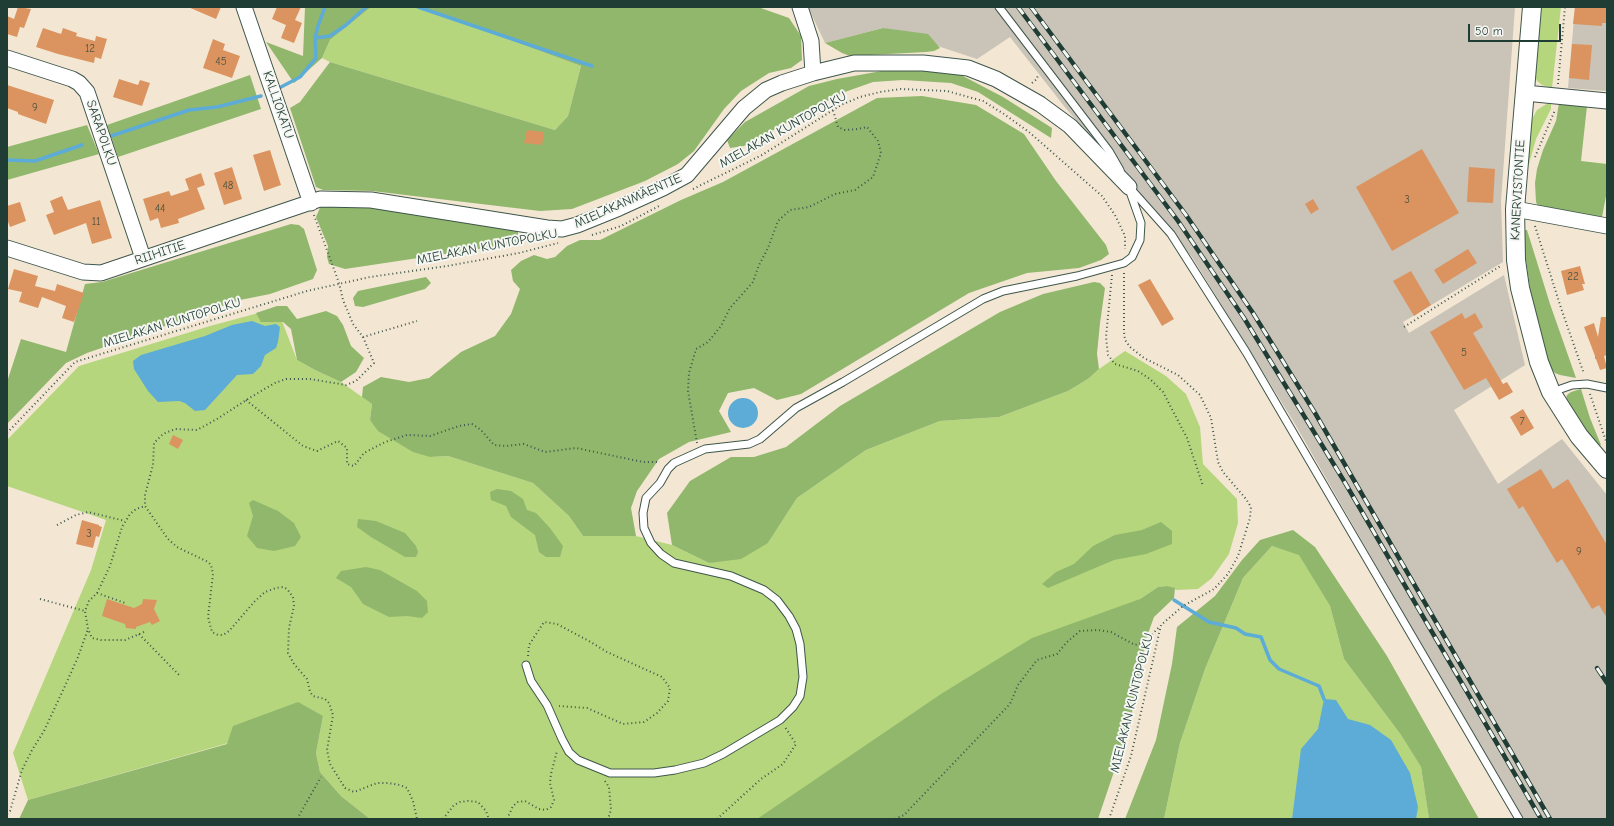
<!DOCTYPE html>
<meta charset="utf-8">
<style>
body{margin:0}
#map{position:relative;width:1614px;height:826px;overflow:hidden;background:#f3e7d3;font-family:"Comic Neue",sans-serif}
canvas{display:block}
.frame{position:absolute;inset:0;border:8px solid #1f3d34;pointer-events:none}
.scale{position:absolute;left:1468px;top:24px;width:93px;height:18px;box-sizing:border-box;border:2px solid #1f3d34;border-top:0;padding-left:5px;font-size:12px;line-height:14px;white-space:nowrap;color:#1f3d34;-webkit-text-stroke:3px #f6f6f2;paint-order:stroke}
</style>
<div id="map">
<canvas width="1614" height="826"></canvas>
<div class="frame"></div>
<div class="scale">50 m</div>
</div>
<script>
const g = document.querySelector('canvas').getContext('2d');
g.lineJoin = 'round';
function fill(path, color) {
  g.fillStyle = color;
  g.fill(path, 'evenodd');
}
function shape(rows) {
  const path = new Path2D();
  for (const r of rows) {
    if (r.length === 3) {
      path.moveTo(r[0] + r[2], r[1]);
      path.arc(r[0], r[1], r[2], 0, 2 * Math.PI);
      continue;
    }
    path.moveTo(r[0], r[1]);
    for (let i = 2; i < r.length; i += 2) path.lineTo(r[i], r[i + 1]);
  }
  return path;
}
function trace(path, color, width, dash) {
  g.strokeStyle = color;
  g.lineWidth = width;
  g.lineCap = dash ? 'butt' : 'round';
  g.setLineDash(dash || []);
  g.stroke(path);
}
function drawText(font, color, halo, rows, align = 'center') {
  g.font = font + ' "Comic Neue",sans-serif';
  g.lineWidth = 4;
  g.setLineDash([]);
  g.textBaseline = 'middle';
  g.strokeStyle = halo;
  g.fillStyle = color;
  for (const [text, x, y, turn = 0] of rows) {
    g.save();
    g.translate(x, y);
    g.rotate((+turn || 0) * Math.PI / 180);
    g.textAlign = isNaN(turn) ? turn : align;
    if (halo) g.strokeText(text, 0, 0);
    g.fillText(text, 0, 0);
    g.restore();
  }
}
fill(shape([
 [808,7,1515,7,1501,201,1503,262,1403,322,1409,333,1504,275,1525,365,1454,410,1498,484,1562,439,1607,495,1607,819,1521,819,1295,424,1192,257,1064,106,1010,37,977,59,883,28,825,43],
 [1575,7,1607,7,1607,91,1568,88]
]), '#c9c3b8');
fill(shape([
 [371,7,420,7,581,66,568,116,555,130,330,62,322,58,330,40],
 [1541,7,1561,7,1552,88,1542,85,1537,81,1535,76],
 [1548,103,1551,103,1551,109,1536,139,1527,171,1531,121,1537,110],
 [277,308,297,360,315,370,341,382,372,404,370,420,430,457,448,456,533,483,569,516,583,536,636,536,672,545,709,563,768,543,797,498,866,450,940,421,999,417,1068,391,1088,379,1099,369,1125,351,1166,376,1186,394,1200,427,1203,464,1237,499,1238,523,1229,554,1212,578,1198,589,1177,590,1167,586,1158,587,1140,599,758,819,370,819,341,796,320,772,316,753,323,716,28,800,13,753,91,570,106,520,7,486,7,440,79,366,210,326],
 [1272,546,1299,554,1330,606,1344,659,1401,735,1421,767,1429,819,1164,819,1180,743,1205,669,1243,578]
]), '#b5d67d');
fill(shape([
 [305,7,371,7,330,40,322,58,294,83,266,42,303,56],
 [420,7,758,7,789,18,801,36,802,60,791,68,769,73,741,91,724,109,694,151,678,164,645,181,572,209,540,211,372,191,323,190,316,187,290,108,300,102,330,62,555,130,568,116,581,66],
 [883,28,928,34,940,48,934,51,926,52,850,56,842,53,825,43],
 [898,68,961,75,1003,97,1052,128,1051,138,978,92,951,83,903,80,873,82,842,93,744,146,730,148,727,140,745,122,809,86,837,79],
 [250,75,261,109,118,157,107,125],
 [922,96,976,105,1024,134,1056,181,1106,245,1109,254,1101,260,1079,268,1027,273,969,293,801,394,777,400,754,388,728,393,719,411,731,432,689,442,659,459,637,491,631,508,636,536,583,536,569,516,533,483,448,456,430,457,413,452,378,431,370,420,372,404,362,397,363,387,381,377,409,382,429,378,461,352,495,336,511,314,520,289,513,281,511,270,521,261,534,255,547,259,555,257,567,246,580,240,600,240,681,200,723,182,877,98],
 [1559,103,1587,106,1581,161,1607,164,1607,191,1602,217,1538,206,1536,202,1535,183,1537,169,1543,150,1556,121],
 [87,125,99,154,7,180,7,147],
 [322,203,354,204,518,231,518,243,345,269,329,264,327,257,328,246,316,217],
 [291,224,299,225,304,229,317,270,313,279,270,294,240,300,87,353,66,363,7,424,7,382,21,339,66,352,85,284,102,282],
 [1524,230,1527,230,1550,304,1576,378,1560,375,1555,373,1549,366,1533,309,1524,246],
 [426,277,431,283,425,289,363,307,355,306,353,298,358,291],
 [1094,282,1100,283,1105,288,1100,323,1097,354,1099,369,1088,379,1068,391,999,417,940,421,866,450,797,498,768,543,741,559,709,563,672,545,667,513,690,481,731,457,754,457,786,447,840,406,1000,312,1043,294],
 [277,306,287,306,297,319,326,311,337,316,343,325,351,346,364,358,356,372,341,382,315,370,297,360,291,329,283,322,261,322,256,313],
 [1581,389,1590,418,1601,445,1597,448,1566,399,1567,395,1571,392],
 [497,489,511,491,523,499,527,510,536,513,550,528,563,546,560,557,546,557,539,552,535,535,511,517,506,506,491,500,490,492],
 [253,500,278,511,294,523,301,537,295,546,274,551,257,548,247,536,253,516,249,503],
 [358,519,376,521,405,533,416,546,418,552,416,557,405,557,371,537,357,527],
 [1161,522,1172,531,1172,544,1146,554,1114,560,1048,588,1042,584,1056,572,1074,564,1093,546,1115,535,1142,530],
 [1293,530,1315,547,1387,656,1479,819,1429,819,1421,767,1401,735,1344,659,1330,606,1299,555,1272,546,1243,578,1205,669,1180,743,1164,819,1125,819,1156,740,1172,664,1177,627,1215,596,1242,560,1260,540],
 [366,567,380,570,417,591,427,601,428,612,422,618,407,616,389,617,363,604,351,587,336,578,341,571],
 [1167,586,1175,588,1174,598,1154,617,1145,642,1142,672,1126,736,1098,819,757,819,941,694,1032,638,1140,599,1158,587],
 [298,702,323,716,316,753,320,772,341,796,370,819,19,819,28,800,227,744,233,726]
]), '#90b76c');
fill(shape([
 [252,321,265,326,276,324,280,327,278,342,276,348,265,355,261,366,253,374,237,375,205,410,195,411,185,403,179,401,158,402,148,391,134,369,133,361,141,355,205,336,232,325],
 [743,413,15],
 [1324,699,1336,700,1348,719,1370,725,1391,740,1410,773,1418,807,1416,819,1292,819,1301,749,1318,729]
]), '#5dabd7');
trace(shape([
 [418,7,592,66],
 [315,38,330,36,346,25,366,7],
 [281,87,300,77,316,58,315,38,318,26,325,7],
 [108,137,189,110,217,107,261,96],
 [7,160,35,161,82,145],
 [1174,600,1209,622,1236,628,1245,634,1261,637,1270,660,1279,669,1319,686,1324,699]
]), '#5dabd7', 3.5);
fill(shape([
 [18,7,31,9,24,28,20,27,17,37,7,34,7,16,14,19],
 [188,7,221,7,216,19],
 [277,7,301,7,295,20,302,23,294,43,281,38,286,25,272,19],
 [1575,7,1607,7,1607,23,1602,23,1602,26,1573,24],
 [43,28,61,34,63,28,77,33,76,36,95,41,96,36,107,39,101,59,95,57,94,63,58,54,36,47],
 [213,39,225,44,223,50,240,56,232,78,203,68],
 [1572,44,1592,45,1589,80,1569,78],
 [119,79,138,85,140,80,150,83,142,106,113,97],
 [7,85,54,100,46,124,18,114,18,112,7,108],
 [527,130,544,132,542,145,524,143],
 [1422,149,1459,213,1392,251,1356,187],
 [270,150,281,185,264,191,253,155],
 [232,167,242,199,224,205,214,173],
 [1469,167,1495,169,1493,203,1467,202],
 [201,173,205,185,197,188,205,209,178,219,179,223,161,228,158,218,150,221,143,199,169,191,171,196,189,190,185,179],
 [62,196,68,210,100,200,112,238,92,244,86,223,54,235,46,215,54,212,50,201],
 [1313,199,1319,209,1311,214,1305,204],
 [20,202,26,221,10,227,7,219,7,206],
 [1468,249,1477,263,1443,284,1434,270],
 [1580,266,1585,284,1582,284,1584,290,1567,295,1561,271],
 [14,269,38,276,35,286,55,291,57,284,84,293,74,322,62,318,66,306,42,297,38,308,19,302,22,292,8,289],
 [1411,271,1431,305,1414,316,1393,281],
 [1150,279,1174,319,1162,326,1138,285],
 [1462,313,1465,319,1475,313,1483,327,1473,333,1503,384,1507,382,1513,392,1499,400,1486,378,1464,390,1430,332],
 [1601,317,1607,317,1607,355,1604,356,1607,368,1600,370,1596,359,1595,359,1595,356,1584,327,1594,323,1598,337],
 [1523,409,1534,428,1521,436,1510,417],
 [173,435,183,440,178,449,169,444],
 [1541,469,1553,489,1568,479,1607,545,1607,618,1599,605,1592,609,1562,559,1557,563,1523,506,1519,509,1507,489],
 [82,520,99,525,99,526,102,527,99,537,96,536,93,548,76,544],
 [107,599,134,608,142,604,143,599,157,600,154,609,160,621,152,625,150,622,136,627,136,629,126,628,125,624,102,616]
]), '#db9460');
const service = shape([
 [999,7,1109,151,1120,170],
 [1130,188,1171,234,1246,352,1519,819],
 [1552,392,1572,385,1587,384,1607,388],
 [526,665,531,681,547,705,562,739,569,752,578,760,610,773,654,773,675,770,704,763,723,754,780,720,793,707,800,696,803,677,800,644,796,629,789,616,777,600,764,590,731,576,674,563,661,554,651,543,644,528,643,513,646,498,660,483,668,469,674,463,705,449,749,444,760,439,796,408,843,382,983,299,1003,291,1077,276,1124,263,1132,257,1140,240,1141,223,1128,186]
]);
const minor = shape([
 [244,7,311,203],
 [800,7,811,41,813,73],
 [7,58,72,79,79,83,87,92,143,258],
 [1525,93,1607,101],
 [1515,209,1607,226],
 [7,248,83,272,101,273,320,199,371,200,547,228,562,229,577,225,619,208,663,188,687,175,744,108,766,90,782,83,813,73,854,63,923,63,968,68,996,79,1040,104,1070,126,1129,187]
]);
const tertiary = shape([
 [1532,7,1515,209,1516,260,1520,288,1539,362,1551,392,1579,436,1607,469]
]);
trace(service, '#3f564c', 9);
trace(minor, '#3f564c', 17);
trace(tertiary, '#3f564c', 20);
trace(shape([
 [1032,83,1037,79,1038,74],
 [1558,84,1565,7],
 [1535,157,1555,110],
 [693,189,762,155,841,105,860,97,880,92,901,89,947,91,983,101,1004,114,1029,132,1102,196,1115,215,1125,236,1125,249],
 [314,215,339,283,343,300,353,324,363,337,417,321],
 [1535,226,1561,308,1584,374],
 [592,235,621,226,661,205],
 [1112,275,1106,337,1108,355,1115,364,1138,371,1150,379,1163,392,1187,438,1203,486],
 [1404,327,1502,265],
 [363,337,374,363,356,381,346,385,310,379,286,379,275,383,251,397,217,419,197,430,175,429,163,434,154,443,153,465,145,495,145,506,168,539,177,547,208,562,211,565,213,574,208,617,212,632,218,635,223,635,229,631,255,601,265,592,276,588,283,587,287,589,293,597,294,606,289,628,288,653,294,664,307,679,310,692,313,696,325,699,329,703,333,715,327,750,330,764,345,788,354,792,377,783,388,783,400,785,407,788,413,801,417,819],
 [1590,394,1607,444],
 [246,400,303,446,317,451,338,441,347,448,347,464,354,466,364,453,385,442,407,435,430,436,459,426,472,424,481,430,494,445,506,446,524,444,545,452,576,448,643,462,660,462],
 [7,433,75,362,307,291,370,277,447,266,519,253,558,243],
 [697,443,688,391,689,373,696,349,708,342,721,326,730,308,753,282,759,265,768,248,778,221,790,210,809,207,835,194,855,190,873,177,881,153,878,141,867,127,858,129,845,130,838,127,833,110],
 [57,525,76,515,88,512,125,521],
 [97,593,125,603],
 [40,599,85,611],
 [144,632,125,640,101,640,92,638,88,629,85,611,89,601,97,593,110,566,122,527,130,514,136,509,145,506],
 [139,634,180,676],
 [528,656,529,645,544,622,557,624,589,641,607,652,662,677,670,688,668,701,657,713,644,722,623,724,587,708,559,706],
 [605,781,609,787,611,810,608,819],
 [7,814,10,811,22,770,32,750,44,731,65,686,78,657,88,629],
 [297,819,321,777],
 [443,819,454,805,460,802,468,801,478,802,486,811,489,819],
 [507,819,513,806,518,802,525,801,539,809,546,810,551,807,554,800,550,783,551,774,557,751],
 [717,819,761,779,783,764,796,744,785,727],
 [895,819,904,815,1010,704,1018,685,1037,660,1057,654,1067,642,1080,631,1098,630,1111,632,1135,645,1145,642,1160,626],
 [1109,819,1131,756,1161,625,1183,606,1214,589,1228,574,1238,556,1250,518,1251,507,1246,499,1223,472,1218,462,1211,418,1200,395,1178,375,1144,358,1130,347,1125,340,1124,332,1124,273]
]), '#3f564c', 2, [1, 3]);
trace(service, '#fff', 7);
trace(minor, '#fff', 15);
trace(tertiary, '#fff', 18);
const rail = shape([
 [1018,7,1178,221,1244,318,1344,481,1541,819],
 [1031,7,1186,215,1253,313,1315,413,1550,819],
 [1597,668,1607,683]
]);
trace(rail, '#1f3d34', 4.5);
trace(rail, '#f6f6f2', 3, [9]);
drawText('11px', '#4e533f', null, [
 ["12",90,49],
 ["45",221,62],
 ["9",35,108],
 ["48",228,186],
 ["3",1407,200],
 ["44",160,209],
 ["11",96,222],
 ["22",1573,277],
 ["5",1464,353],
 ["7",1522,422],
 ["3",89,534],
 ["9",1579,552]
]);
drawText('13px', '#1f3d34', '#f6f6f2', [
 ["KALLIOKATU",278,105,71],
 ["MIELAKAN KUNTOPOLKU",783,130,-29],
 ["SARAPOLKU",101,133,71],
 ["KANERVISTONTIE",1518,190,-87],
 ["MIELAKANMÄENTIE",628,201,-24],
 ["MIELAKAN KUNTOPOLKU",487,247,-11],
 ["RIIHITIE",160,253,-18],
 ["MIELAKAN KUNTOPOLKU",172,323,-17],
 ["MIELAKAN KUNTOPOLKU",1132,703,-76]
]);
</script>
